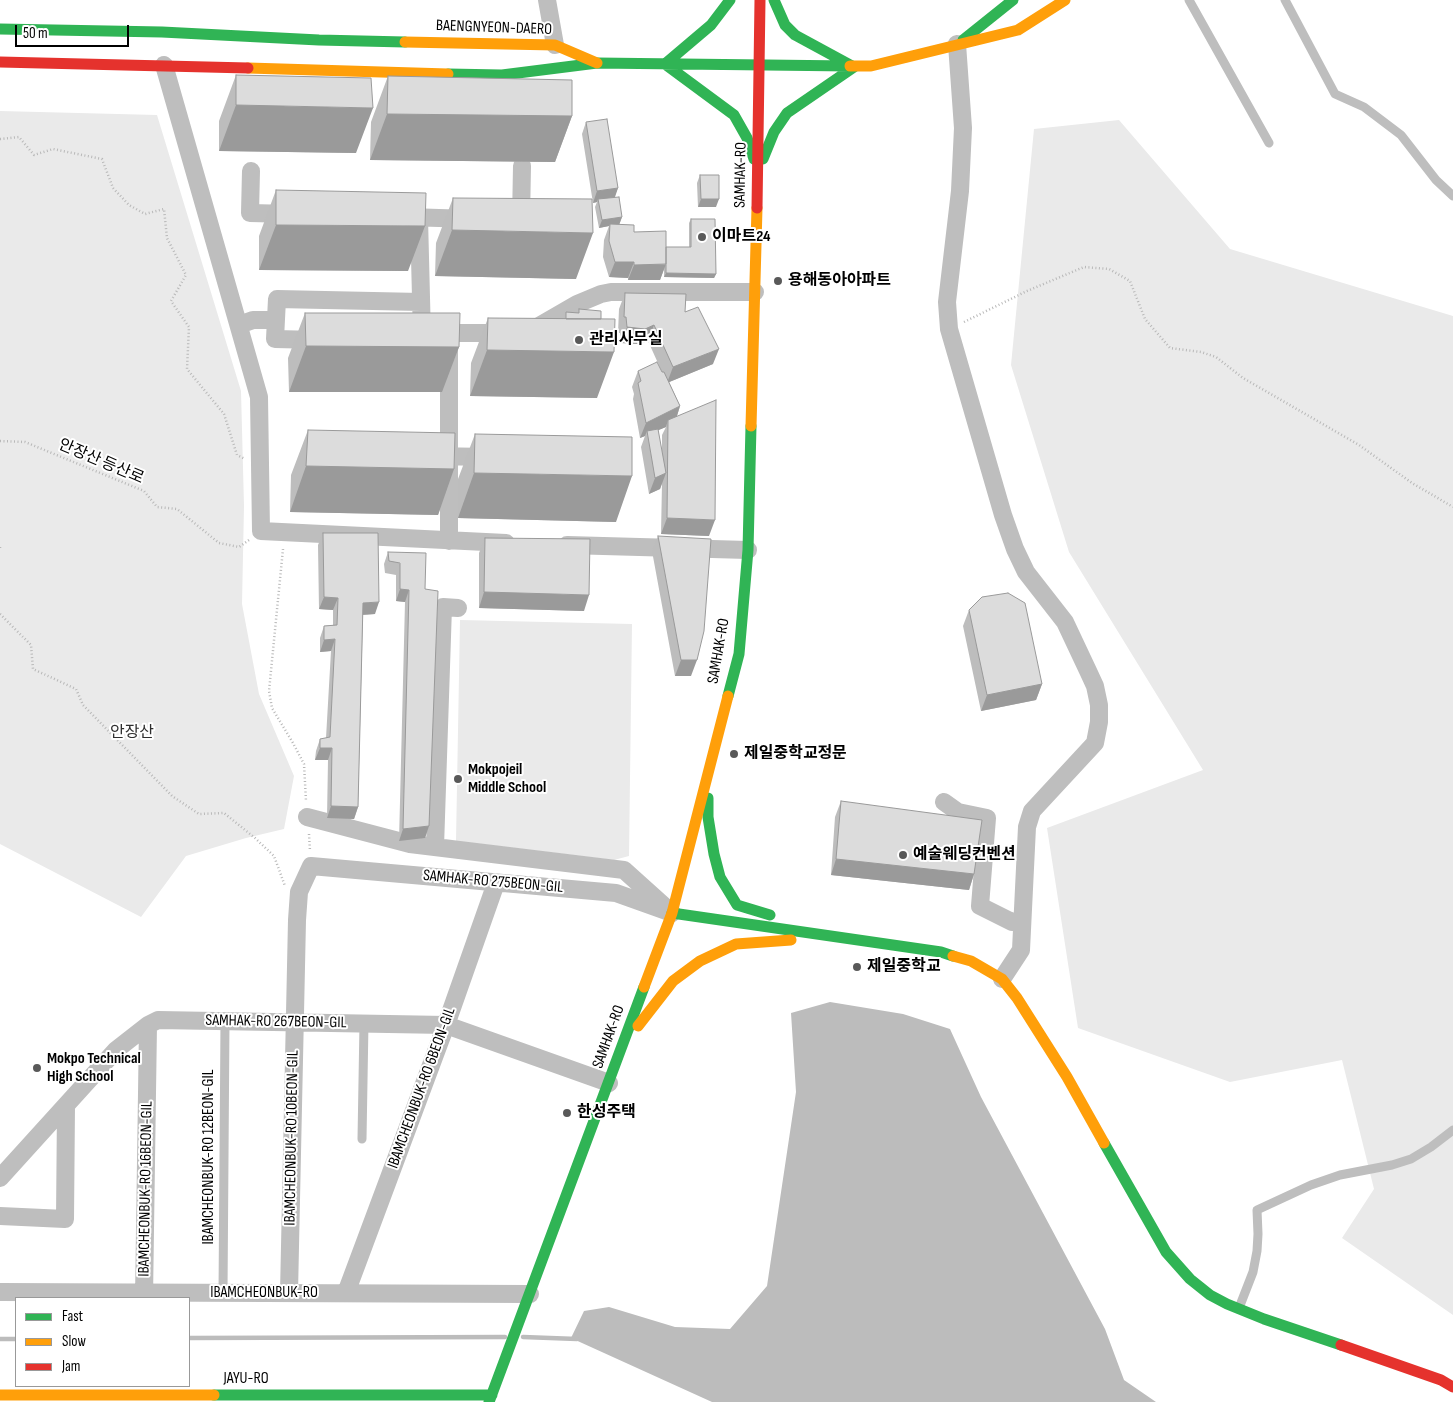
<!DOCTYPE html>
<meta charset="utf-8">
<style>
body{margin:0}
#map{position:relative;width:1453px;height:1402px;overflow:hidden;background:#fff;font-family:"Sofia Sans Condensed",sans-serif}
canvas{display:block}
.legend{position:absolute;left:15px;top:1297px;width:175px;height:90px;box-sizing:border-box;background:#fff;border:1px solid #999;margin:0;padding:6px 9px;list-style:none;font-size:15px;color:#000}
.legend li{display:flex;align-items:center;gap:10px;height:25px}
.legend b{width:25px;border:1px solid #999}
.scale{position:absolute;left:15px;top:25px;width:114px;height:22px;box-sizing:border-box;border:2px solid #000;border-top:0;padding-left:6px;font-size:15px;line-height:18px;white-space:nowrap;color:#000;-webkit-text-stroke:4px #fff;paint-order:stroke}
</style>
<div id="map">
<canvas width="1453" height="1402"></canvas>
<ul class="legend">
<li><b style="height:6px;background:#30b455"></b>Fast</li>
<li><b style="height:6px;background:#ff9f0a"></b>Slow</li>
<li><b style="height:6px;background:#e5322d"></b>Jam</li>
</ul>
<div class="scale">50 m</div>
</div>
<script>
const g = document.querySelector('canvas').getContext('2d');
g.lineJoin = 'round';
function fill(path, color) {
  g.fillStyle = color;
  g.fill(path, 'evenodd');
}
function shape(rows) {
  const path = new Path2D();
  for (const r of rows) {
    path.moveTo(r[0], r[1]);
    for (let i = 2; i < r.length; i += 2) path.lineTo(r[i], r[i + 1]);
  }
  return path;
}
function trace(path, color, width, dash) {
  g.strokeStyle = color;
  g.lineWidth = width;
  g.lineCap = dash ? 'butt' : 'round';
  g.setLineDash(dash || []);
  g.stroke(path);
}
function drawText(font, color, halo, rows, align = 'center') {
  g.font = font + ' "Sofia Sans Condensed","Noto Sans KR",sans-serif';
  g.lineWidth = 4;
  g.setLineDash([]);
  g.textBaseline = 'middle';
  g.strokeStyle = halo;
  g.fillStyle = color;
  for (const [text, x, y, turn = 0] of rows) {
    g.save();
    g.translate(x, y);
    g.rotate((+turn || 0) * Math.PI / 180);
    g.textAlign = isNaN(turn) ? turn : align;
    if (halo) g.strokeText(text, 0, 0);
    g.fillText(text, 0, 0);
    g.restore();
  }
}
fill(shape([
 [0,111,157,115,241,391,244,506,242,604,259,694,294,776,284,829,246,838,186,856,141,917,0,844],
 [1119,120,1230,249,1453,316,1453,1315,1342,1238,1374,1189,1342,1060,1230,1082,1078,1028,1047,828,1203,770,1069,552,1011,365,1034,129],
 [460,620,632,624,629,856,614,860,456,841]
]), '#eaeaea');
fill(shape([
 [830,1002,903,1014,950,1029,981,1097,1105,1329,1124,1380,1156,1402,712,1402,571,1338,584,1311,609,1307,675,1327,730,1329,767,1286,796,1092,791,1013]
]), '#bcbcbc');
trace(shape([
 [523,1337,577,1339],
 [189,1338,505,1337],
 [0,1339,16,1339]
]), '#bcbcbc', 4.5);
trace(shape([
 [0,139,19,137,34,155,53,149,102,159,113,188,129,205,145,214,164,209,167,238,186,275,171,301,189,327,187,369,224,414,237,455,245,459],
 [964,322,1027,291,1084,267,1109,269,1130,281,1145,319,1170,348,1201,352,1216,357,1243,378,1359,445,1412,483,1453,507],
 [0,441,25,442,144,491,157,507,177,509,219,543,239,547,249,540],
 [0,548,0,547],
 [283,549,269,691,272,708,293,743,304,764,306,801],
 [0,614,31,645,33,669,76,689,83,705,172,796,199,814,224,813,255,838,274,856,285,886],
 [309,834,310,851]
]), '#b8b8b8', 2.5, [1, 2.5]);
trace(shape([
 [1189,0,1269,143],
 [1285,0,1335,94,1364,107,1401,135,1436,180,1453,196],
 [362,1139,364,1023],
 [223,1293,225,1021],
 [1239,1308,1253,1272,1257,1251,1258,1234,1257,1210,1311,1185,1340,1175,1392,1165,1411,1159,1431,1147,1453,1130]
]), '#bebebe', 9);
trace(shape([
 [547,0,555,45],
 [957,44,963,128,960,191,947,302,949,329,1003,515,1015,549,1026,572,1065,622,1089,673,1095,686,1099,705,1099,722,1095,743,1032,811,1027,827,1021,950,1002,979],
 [164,65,259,397,261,531,506,543],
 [251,171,250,213,292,214],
 [408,217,470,219],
 [419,218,422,337],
 [521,220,522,166],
 [239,325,253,320,276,320],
 [532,330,577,304,601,294,611,292,755,292],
 [436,333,505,333],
 [319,340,275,339,277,299,421,302],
 [430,456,489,457],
 [449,541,449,349],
 [567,545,748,550],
 [944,802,958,812,987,818,980,906,1012,922,1022,921],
 [307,817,410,844,624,870,664,906],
 [435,847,443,607,458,608],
 [0,1178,116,1050,148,1025,158,1020,446,1025,609,1083],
 [0,1216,65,1219,66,1106],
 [0,1292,530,1294],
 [289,1293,297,920,299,892,311,866,616,893,672,913],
 [346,1293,446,1025,496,883],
 [144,1298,148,1025]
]), '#bebebe', 18);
trace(shape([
 [730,0,711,25,665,64,734,115,747,138,754,159],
 [0,29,162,32,319,40,405,42],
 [963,40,1013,0],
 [448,74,502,75,597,63,850,66],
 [763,159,774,132,787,113,854,67,795,35,785,25,774,0],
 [728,696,739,654,748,550,751,426],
 [708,798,708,817,714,854,720,877,737,905,770,915],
 [672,913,941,952,953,956],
 [1104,1143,1166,1252,1190,1279,1210,1295,1227,1304,1264,1319,1341,1345],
 [214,1395,492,1395],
 [489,1402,644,987]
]), '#30b455', 11);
trace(shape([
 [405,42,555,45,597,63],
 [850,66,871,66,1018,30,1065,0],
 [248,68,448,74],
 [751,426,757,208],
 [953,956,971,961,1002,979,1017,998,1067,1077,1104,1143],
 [644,987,672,913,728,696],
 [638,1026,673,981,700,961,736,944,791,940],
 [0,1395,214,1395]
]), '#ff9f0a', 11);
trace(shape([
 [0,62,248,68],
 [757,208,760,0],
 [1341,1345,1441,1380,1453,1387]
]), '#e5322d', 11);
fill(shape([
 [236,75,356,153,219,151,219,121],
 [388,76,572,116,555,162,370,160,371,122],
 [586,122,618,188,614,197,622,217,619,225,666,247,689,247,689,223,691,219,716,274,714,278,664,277,664,269,660,280,628,280,628,278,609,277,603,257,604,240,609,226,599,228,595,207,597,202,593,203,582,134],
 [700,175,716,207,698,207,697,183],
 [276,190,408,271,259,270,259,236],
 [453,198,576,279,435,276,436,243],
 [625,293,685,312,713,364,669,382,680,406,677,416,709,536,661,534,662,483,660,489,649,494,641,447,645,436,640,438,633,399,634,394,632,387,638,371,662,372,648,341,639,344,621,343,620,333,618,333,619,309],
 [666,427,662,435,662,454,658,430],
 [579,309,597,398,470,396,471,363,488,318,564,319,566,312,578,313],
 [305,313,459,347,442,392,289,392,288,358],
 [308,430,454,469,438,515,290,512,291,475],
 [475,434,616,522,458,518,458,479],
 [323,533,375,614,363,615,358,807,354,819,327,818,328,760,315,760,316,751,320,739,326,738,331,651,320,652,320,638,324,626,333,625,333,610,319,609,318,545],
 [658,536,691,676,675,676,652,551],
 [485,538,584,611,479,608,479,553],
 [388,552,425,589,429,826,425,838,399,841,405,602,396,601,396,575,385,573,384,564],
 [969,610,1042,684,1036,700,981,711,963,626],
 [841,801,974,874,969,890,831,875,835,817]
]), '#bdbdbd');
fill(shape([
 [236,105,373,108,356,153,219,151],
 [387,114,572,116,555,162,370,160],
 [618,188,614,200,598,199,597,202,593,203,597,191],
 [701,199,719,199,716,207,698,207],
 [622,217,619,225,610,224,609,226,599,228,602,220],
 [276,225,425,226,408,271,259,270],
 [452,230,593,233,576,279,435,276],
 [615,262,634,262,628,278,609,277],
 [666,264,660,280,628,280,634,265],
 [666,273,716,274,714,278,664,277],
 [654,325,648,341,639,344,621,343,627,327],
 [306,346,459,347,442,392,289,392],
 [719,349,713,364,667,383,673,367],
 [487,350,614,352,597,398,470,396],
 [680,406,675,422,668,420,666,427,647,435,647,431,645,436,640,438,646,423],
 [306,466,454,469,438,515,290,512],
 [474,473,632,476,616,522,458,518],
 [666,473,660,489,649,494,655,478],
 [667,518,715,520,709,536,661,534],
 [400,589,409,590,405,602,396,601],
 [484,592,589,595,584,611,479,608],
 [324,597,338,598,333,610,319,609],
 [379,602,375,614,359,615,363,603],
 [335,639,331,651,320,652,324,640],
 [681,660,697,660,691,676,675,676],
 [1042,684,1036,700,981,711,987,695],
 [320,748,332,748,328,760,315,760],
 [331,806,358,807,354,819,327,818],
 [429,826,425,838,399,841,403,829],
 [836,859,974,874,969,890,831,875]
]), '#9a9a9a');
const building = shape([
 [236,75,371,78,373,108,236,105,236,75],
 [388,76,572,80,572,116,387,114,388,76],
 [607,119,618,188,597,191,586,122,607,119],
 [700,175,719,175,719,199,701,199,700,175],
 [276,190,426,193,425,226,276,225,276,190],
 [619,197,622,217,602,220,598,199,619,197],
 [453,198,592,199,593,233,452,230,453,198],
 [691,219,715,219,716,274,666,273,666,247,691,247,691,219],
 [610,224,634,225,634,232,666,231,666,264,634,265,634,262,615,262,609,241,610,224],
 [625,293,686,294,685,312,698,307,719,349,673,367,654,325,645,329,627,327,626,317,624,317,625,293],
 [579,309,601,311,601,319,566,319,566,312,579,313,579,309],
 [305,313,460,313,459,347,306,346,305,313],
 [488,318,615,319,614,352,487,350,488,318],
 [657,362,662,372,664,372,680,406,646,423,638,383,641,381,638,371,657,362],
 [716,400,715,520,667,518,668,420,716,400],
 [658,429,666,473,655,478,647,431,658,429],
 [308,430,455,433,454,469,306,466,308,430],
 [475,434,632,437,632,476,474,473,475,434],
 [323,533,378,533,379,602,363,603,358,807,331,806,332,748,320,748,320,739,330,737,335,639,324,640,324,626,337,625,338,598,324,597,323,533],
 [658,536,711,539,704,631,697,660,681,660,658,536],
 [485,538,590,539,589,595,484,592,485,538],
 [388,552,426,553,425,589,438,591,429,826,403,829,409,590,400,589,400,563,389,561,388,552],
 [1008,593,1025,603,1042,684,987,695,969,610,982,597,1008,593],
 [841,801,982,820,974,874,836,859,841,801]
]);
fill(building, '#dcdcdc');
trace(building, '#9a9a9a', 1);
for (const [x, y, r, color] of [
 [702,237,5,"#595959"],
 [778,281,5,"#595959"],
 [579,340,5,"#595959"],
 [734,754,5,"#595959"],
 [458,779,5,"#595959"],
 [903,855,5,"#595959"],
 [857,967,5,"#595959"],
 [37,1068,5,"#595959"],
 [567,1113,5,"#595959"]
]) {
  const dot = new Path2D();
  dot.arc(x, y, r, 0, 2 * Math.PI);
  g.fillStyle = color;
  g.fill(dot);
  trace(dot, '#fff', 2);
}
drawText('16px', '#000', '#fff', [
 ["BAENGNYEON-DAERO",494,28,2],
 ["SAMHAK-RO",741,175,-89],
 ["안장산 등산로",101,462,23],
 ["SAMHAK-RO",719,651,-80],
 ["SAMHAK-RO 275BEON-GIL",493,882,5],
 ["SAMHAK-RO 267BEON-GIL",276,1022,1],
 ["SAMHAK-RO",609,1037,-70],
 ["IBAMCHEONBUK-RO 6BEON-GIL",422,1088,-70],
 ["IBAMCHEONBUK-RO 10BEON-GIL",292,1138,-89],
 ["IBAMCHEONBUK-RO 12BEON-GIL",209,1157,-90],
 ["IBAMCHEONBUK-RO 16BEON-GIL",146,1189,-89],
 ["IBAMCHEONBUK-RO",264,1293],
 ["JAYU-RO",246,1379]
]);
drawText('bold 16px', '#000', '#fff', [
 ["이마트24",712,237],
 ["용해동아아파트",788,281],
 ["관리사무실",589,340],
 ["제일중학교정문",744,754],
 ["Mokpojeil",468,770],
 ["Middle School",468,788],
 ["예술웨딩컨벤션",913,855],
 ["제일중학교",867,967],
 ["Mokpo Technical",47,1059],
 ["High School",47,1077],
 ["한성주택",577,1113]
], 'left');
drawText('16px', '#2f2f2f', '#fff', [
 ["안장산",132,733]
]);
</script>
